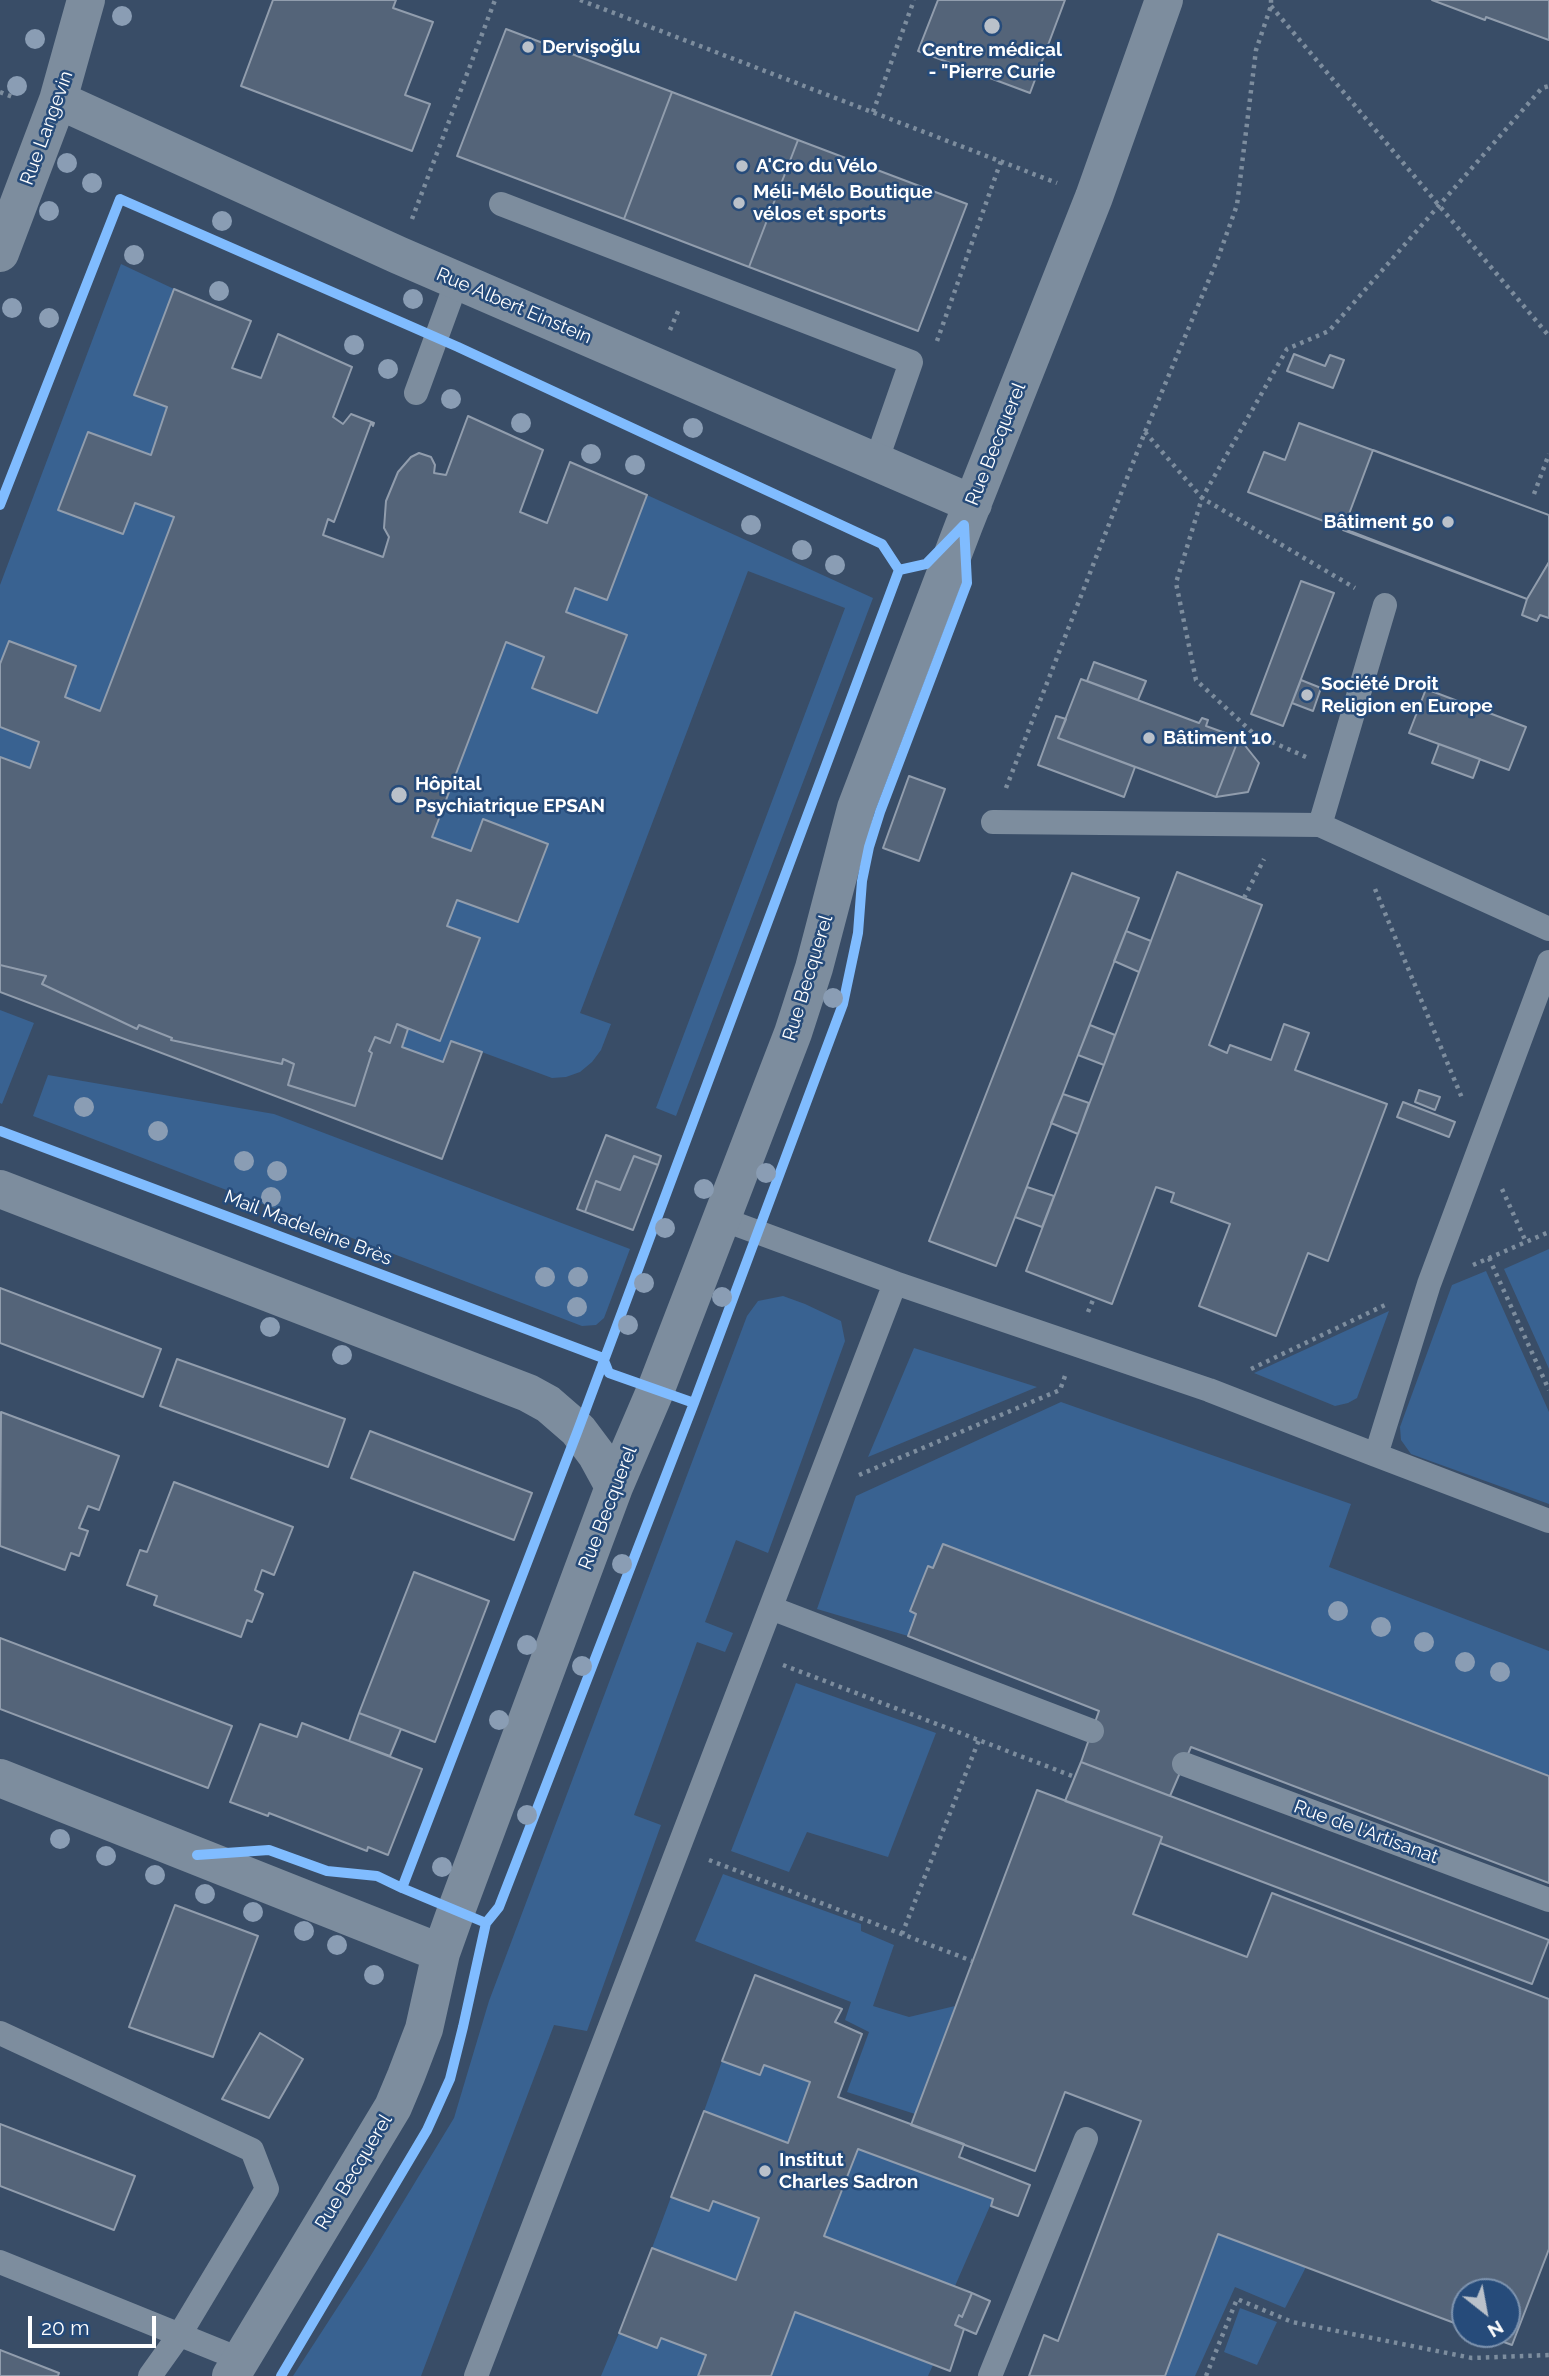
<!DOCTYPE html>
<meta charset="utf-8">
<style>
body{margin:0}
#map{position:relative;width:1549px;height:2376px;overflow:hidden;background:#394d67;font-family:Raleway,sans-serif}
canvas{display:block}
.north{position:absolute;left:1451px;top:2278px;width:70px;height:70px;box-sizing:border-box;background:#264b7a;border:2px solid #7d93af;border-radius:50%;rotate:149deg;font-size:19px;font-weight:700;line-height:28px;text-align:center;color:#fff}
.north::after{content:'';display:block;margin:auto;width:24px;height:32px;background:#bac1ca;clip-path:polygon(50% 0,100% 100%,50% 72%,0 100%)}
.scale{position:absolute;left:28px;top:2316px;width:128px;height:32px;box-sizing:border-box;border:4px solid #fff;border-top:0;padding-left:9px;font-size:21px;line-height:24px;white-space:nowrap;color:#fff;-webkit-text-stroke:5px #264b7a;paint-order:stroke}
</style>
<div id="map">
<canvas width="1549" height="2376"></canvas>
<div class="north">N</div>
<div class="scale">20 m</div>
</div>
<script>
const g = document.querySelector('canvas').getContext('2d');
g.lineJoin = 'round';
function fill(path, color) {
  g.fillStyle = color;
  g.fill(path, 'evenodd');
}
function shape(rows) {
  const path = new Path2D();
  for (const r of rows) {
    path.moveTo(r[0], r[1]);
    for (let i = 2; i < r.length; i += 2) path.lineTo(r[i], r[i + 1]);
  }
  return path;
}
function trace(path, color, width, dash) {
  g.strokeStyle = color;
  g.lineWidth = width;
  g.lineCap = dash ? 'butt' : 'round';
  g.setLineDash(dash || []);
  g.stroke(path);
}
function drawText(font, color, halo, rows, align = 'center') {
  g.font = font + ' Raleway,sans-serif';
  g.lineWidth = 5;
  g.setLineDash([]);
  g.textBaseline = 'middle';
  g.strokeStyle = halo;
  g.fillStyle = color;
  for (const [text, x, y, turn = 0] of rows) {
    g.save();
    g.translate(x, y);
    g.rotate((+turn || 0) * Math.PI / 180);
    g.textAlign = isNaN(turn) ? turn : align;
    if (halo) g.strokeText(text, 0, 0);
    g.fillText(text, 0, 0);
    g.restore();
  }
}
fill(shape([
 [121,264,174,289,134,394,167,407,151,455,88,432,58,510,123,534,135,503,174,517,100,711,65,697,75,666,9,641,0,664,0,585],
 [647,495,873,598,676,1116,656,1108,845,608,748,571,580,1013,611,1024,601,1050,592,1062,580,1072,566,1077,552,1078,452,1041,443,1062,402,1047,408,1029,441,1041,479,939,447,926,457,900,518,922,548,844,483,819,471,851,432,837,506,642,544,657,533,688,597,713,627,635,566,612,575,588,607,600],
 [0,727,39,742,30,768,0,757],
 [0,1010,34,1023,2,1104,0,1103],
 [48,1075,274,1114,630,1249,604,1318,596,1325,582,1326,33,1116],
 [1549,1249,1549,1369,1504,1269],
 [1486,1271,1549,1412,1549,1504,1411,1454,1401,1440,1400,1427,1452,1285],
 [783,1296,805,1304,841,1321,845,1341,768,1553,736,1540,705,1622,733,1633,725,1652,697,1642,634,1815,661,1825,587,2031,554,2025,421,2376,293,2376,365,2265,454,2118,489,2001,747,1316,758,1301],
 [1389,1311,1357,1398,1348,1403,1335,1406,1254,1373],
 [914,1348,1037,1387,868,1457],
 [1061,1402,1351,1504,1329,1567,1549,1651,1549,1776,943,1544,933,1568,928,1566,910,1611,916,1614,908,1636,817,1609,856,1496],
 [796,1683,936,1733,888,1857,807,1832,789,1872,731,1851],
 [723,1874,861,1924,861,1931,894,1945,873,2006,909,2017,955,2006,915,2114,847,2092,869,2032,845,2020,851,2002,695,1941],
 [722,2061,759,2075,764,2065,810,2082,788,2143,704,2111],
 [858,2149,993,2199,955,2286,824,2236],
 [671,2197,709,2211,713,2201,759,2218,736,2280,652,2248],
 [1218,2234,1306,2267,1285,2308,1235,2287,1195,2376,1165,2376],
 [1240,2308,1277,2322,1257,2365,1224,2352],
 [795,2312,933,2365,928,2376,771,2376],
 [619,2333,657,2348,661,2338,706,2355,698,2376,601,2376]
]), '#396291');
const building = shape([
 [273,0,396,0,393,8,433,22,405,95,430,104,412,151,241,86,273,0],
 [938,0,1065,0,1030,93,918,51,938,0],
 [1432,0,1549,0,1549,40,1486,17,1485,20,1432,0],
 [506,29,672,92,624,219,457,156,506,29],
 [672,92,798,140,749,267,624,219,672,92],
 [798,140,967,204,918,331,749,267,798,140],
 [174,289,251,321,232,368,261,378,278,334,352,367,333,417,343,424,351,414,374,423,373,426,371,423,334,522,328,519,323,535,383,557,389,537,384,528,386,501,398,472,411,457,419,453,431,457,435,465,434,473,446,475,468,416,543,450,520,512,547,523,570,462,647,495,607,600,575,588,566,612,627,635,597,713,532,688,544,657,506,642,432,837,471,851,483,819,548,844,518,922,457,900,447,926,480,938,440,1041,397,1024,390,1043,375,1037,369,1051,372,1053,355,1106,288,1085,294,1064,283,1059,282,1064,171,1040,172,1038,139,1025,137,1029,42,984,46,976,0,965,0,757,30,768,39,742,0,727,0,664,9,641,76,666,65,697,100,711,174,517,135,503,123,534,58,510,88,432,151,455,167,407,134,395,174,289],
 [1294,354,1325,366,1330,355,1344,360,1333,388,1287,371,1294,354],
 [1299,423,1549,515,1549,618,1540,615,1537,621,1522,615,1527,599,1248,492,1264,452,1285,460,1299,423],
 [1373,450,1549,515,1549,562,1527,599,1343,530,1373,450],
 [1301,581,1334,593,1283,726,1251,714,1301,581],
 [1094,662,1146,681,1138,700,1087,681,1094,662],
 [1081,679,1199,723,1202,718,1208,720,1206,726,1239,738,1216,797,1058,738,1081,679],
 [1301,680,1321,688,1313,711,1292,703,1301,680],
 [1426,689,1526,727,1509,770,1409,733,1426,689],
 [1056,716,1066,719,1058,738,1135,767,1124,797,1038,765,1056,716],
 [1239,738,1259,763,1248,792,1216,797,1239,738],
 [1439,744,1480,759,1473,778,1432,763,1439,744],
 [909,776,945,789,919,861,883,848,909,776],
 [1177,872,1262,905,1209,1045,1227,1053,1230,1045,1271,1060,1284,1024,1309,1033,1295,1070,1387,1104,1328,1261,1308,1253,1276,1336,1199,1306,1230,1224,1171,1202,1174,1193,1156,1187,1112,1304,1026,1271,1177,872],
 [1072,873,1139,898,996,1266,929,1241,1072,873],
 [1126,931,1151,941,1139,972,1114,961,1126,931],
 [0,965,46,976,42,984,137,1029,139,1025,172,1038,171,1040,282,1064,283,1059,294,1064,288,1085,355,1106,372,1053,369,1051,375,1037,390,1043,397,1024,408,1029,402,1047,443,1062,451,1041,482,1052,442,1159,0,992,0,965],
 [1090,1025,1115,1035,1104,1065,1078,1055,1090,1025],
 [1419,1090,1440,1097,1435,1110,1415,1102,1419,1090],
 [1063,1094,1089,1103,1078,1134,1051,1123,1063,1094],
 [1403,1102,1455,1122,1449,1137,1397,1117,1403,1102],
 [606,1135,661,1156,658,1165,634,1156,620,1190,596,1181,585,1212,577,1209,606,1135],
 [634,1156,658,1165,633,1230,585,1212,596,1181,620,1190,634,1156],
 [1027,1187,1054,1196,1042,1227,1015,1217,1027,1187],
 [0,1288,161,1349,143,1397,0,1343,0,1288],
 [177,1359,345,1419,328,1467,160,1406,177,1359],
 [1,1412,119,1456,99,1510,88,1506,79,1528,88,1531,79,1556,71,1553,65,1570,0,1546,1,1412],
 [370,1431,532,1493,514,1540,351,1478,370,1431],
 [174,1482,293,1527,274,1575,262,1570,255,1590,263,1594,252,1622,247,1620,241,1637,154,1605,157,1596,127,1585,140,1550,147,1552,174,1482],
 [943,1544,1549,1776,1549,1883,1191,1747,1170,1796,1081,1762,1099,1711,908,1636,916,1614,910,1611,928,1566,933,1568,943,1544],
 [414,1572,489,1601,435,1742,359,1713,414,1572],
 [0,1638,232,1726,208,1788,0,1709,0,1638],
 [359,1713,401,1729,390,1756,349,1741,359,1713],
 [302,1723,422,1769,388,1855,368,1847,367,1851,269,1813,268,1816,230,1802,260,1724,297,1737,302,1723],
 [1081,1762,1549,1940,1532,1984,1160,1843,1162,1837,1065,1801,1081,1762],
 [1037,1790,1162,1837,1133,1914,1247,1957,1272,1893,1549,1999,1549,2249,1512,2345,1482,2334,1507,2334,1507,2292,1465,2292,1465,2327,1218,2234,1165,2376,1029,2376,1044,2335,1058,2341,1141,2121,1065,2092,1035,2171,911,2125,1037,1790],
 [175,1905,258,1936,213,2057,129,2027,175,1905],
 [755,1975,842,2009,835,2022,862,2034,838,2097,964,2144,959,2157,1030,2185,1018,2216,991,2206,993,2199,858,2149,824,2236,972,2293,962,2317,959,2315,955,2325,964,2329,950,2371,795,2312,771,2376,698,2376,706,2355,661,2338,657,2348,619,2333,652,2248,736,2280,759,2218,713,2201,709,2211,671,2197,704,2111,788,2143,810,2082,764,2065,760,2075,722,2061,755,1975],
 [260,2033,303,2059,269,2118,222,2099,260,2033],
 [0,2124,135,2176,114,2230,0,2186,0,2124],
 [972,2293,990,2301,976,2334,955,2325,959,2315,962,2317,972,2293],
 [0,2350,59,2373,58,2376,0,2376,0,2350]
]);
fill(building, '#546479');
trace(building, '#919dad', 2);
trace(shape([
 [580,0,1057,183],
 [1271,6,1549,336],
 [0,92,15,98],
 [873,112,914,0],
 [412,219,495,0],
 [670,330,679,309],
 [937,341,1001,161],
 [1145,432,1202,498,1355,588],
 [1534,494,1549,454],
 [1306,757,1254,734,1196,680,1176,583,1202,498,1287,349,1329,331,1542,88,1549,86],
 [1006,788,1145,432,1218,258,1237,205,1256,50,1271,6,1271,0],
 [1375,889,1462,1098],
 [1244,898,1264,859],
 [1502,1189,1526,1242],
 [1489,1258,1549,1390],
 [1473,1265,1549,1232],
 [1088,1312,1093,1300],
 [1251,1369,1385,1305],
 [859,1475,1060,1390,1065,1376],
 [783,1665,1075,1777],
 [709,1860,972,1961],
 [902,1934,979,1740],
 [1206,2376,1237,2299,1292,2322,1472,2358,1549,2355]
]), '#7d8d9e', 4.5, [3.5, 5]);
trace(shape([
 [501,204,911,362,876,462],
 [416,393,457,281],
 [993,822,1320,825,1385,605],
 [1320,825,1549,929],
 [895,1283,1209,1390,1376,1455,1429,1284,1549,962],
 [1376,1455,1549,1521],
 [771,1608,1092,1731],
 [1184,1764,1549,1900],
 [0,2033,252,2150,267,2189,180,2334,150,2376],
 [0,2262,242,2360],
 [476,2376,895,1283,722,1219],
 [990,2376,1086,2139]
]), '#7d8d9e', 24);
trace(shape([
 [58,100,398,255,973,504],
 [0,253,58,100,86,0],
 [0,1189,528,1393,548,1404,578,1430,596,1454,614,1487],
 [0,1778,441,1953],
 [231,2376,393,2107,406,2076,424,2029,441,1953,456,1911,614,1487,656,1389,793,1033,814,968,856,808,964,525,1094,197,1164,0]
]), '#7d8d9e', 38);
trace(shape([
 [0,505,120,199,458,347,882,544,899,570],
 [0,1131,603,1358],
 [603,1358,609,1373,694,1403],
 [197,1855,269,1850,327,1871,377,1876,402,1888,578,1430,899,570,926,564,964,525],
 [486,1923,499,1907,694,1403,843,1004,858,933,862,881,869,847,880,812,967,583,964,525],
 [281,2376,427,2130,450,2079,463,2027,486,1923,402,1888]
]), '#80bcff', 10);
g.fillStyle = '#8a9db4';
for (const [x, y] of [
 [122,16],
 [35,39],
 [17,86],
 [67,163],
 [92,183],
 [49,211],
 [222,221],
 [134,255],
 [219,291],
 [413,299],
 [12,308],
 [49,318],
 [354,345],
 [388,369],
 [451,399],
 [521,423],
 [693,428],
 [591,454],
 [635,465],
 [751,525],
 [802,550],
 [835,565],
 [833,998],
 [84,1107],
 [158,1131],
 [244,1161],
 [277,1171],
 [766,1173],
 [704,1189],
 [271,1197],
 [665,1228],
 [545,1277],
 [578,1277],
 [644,1283],
 [722,1297],
 [577,1307],
 [628,1325],
 [270,1327],
 [342,1355],
 [622,1564],
 [1338,1611],
 [1381,1627],
 [1424,1642],
 [527,1645],
 [1465,1662],
 [582,1666],
 [1500,1672],
 [499,1720],
 [527,1815],
 [60,1839],
 [106,1856],
 [442,1867],
 [155,1875],
 [205,1894],
 [253,1912],
 [304,1931],
 [337,1945],
 [374,1975]
]) {
  g.beginPath();
  g.arc(x, y, 10, 0, 2 * Math.PI);
  g.fill();
}
for (const [x, y, r, color] of [
 [992,26,9,"#bac1ca"],
 [528,47,7,"#bac1ca"],
 [742,166,7,"#bac1ca"],
 [739,203,7,"#bac1ca"],
 [1448,522,7,"#bac1ca"],
 [1307,695,7,"#bac1ca"],
 [1149,738,7,"#bac1ca"],
 [399,795,9,"#bac1ca"],
 [765,2171,7,"#bac1ca"]
]) {
  const dot = new Path2D();
  dot.arc(x, y, r, 0, 2 * Math.PI);
  g.fillStyle = color;
  g.fill(dot);
  trace(dot, '#264b7a', 2.5);
}
drawText('bold 19px', '#fff', '#264b7a', [
 ["Dervişoğlu",542,47],
 ["Centre médical",992,50,"center"],
 ["- \"Pierre Curie",992,72,"center"],
 ["A'Cro du Vélo",756,166],
 ["Méli-Mélo Boutique",753,192],
 ["vélos et sports",753,214],
 ["Bâtiment 50",1434,522,"right"],
 ["Société Droit",1321,684],
 ["Religion en Europe",1321,706],
 ["Bâtiment 10",1163,738],
 ["Hôpital",415,784],
 ["Psychiatrique EPSAN",415,806],
 ["Institut",779,2160],
 ["Charles Sadron",779,2182]
], 'left');
drawText('19px', '#fff', '#264b7a', [
 ["Rue Langevin",47,128,-70],
 ["Rue Albert Einstein",514,306,23],
 ["Rue Becquerel",996,444,-68],
 ["Rue Becquerel",808,978,-73],
 ["Mail Madeleine Brès",308,1228,21],
 ["Rue Becquerel",608,1508,-69],
 ["Rue de l'Artisanat",1366,1832,20],
 ["Rue Becquerel",354,2172,-59]
]);
</script>
